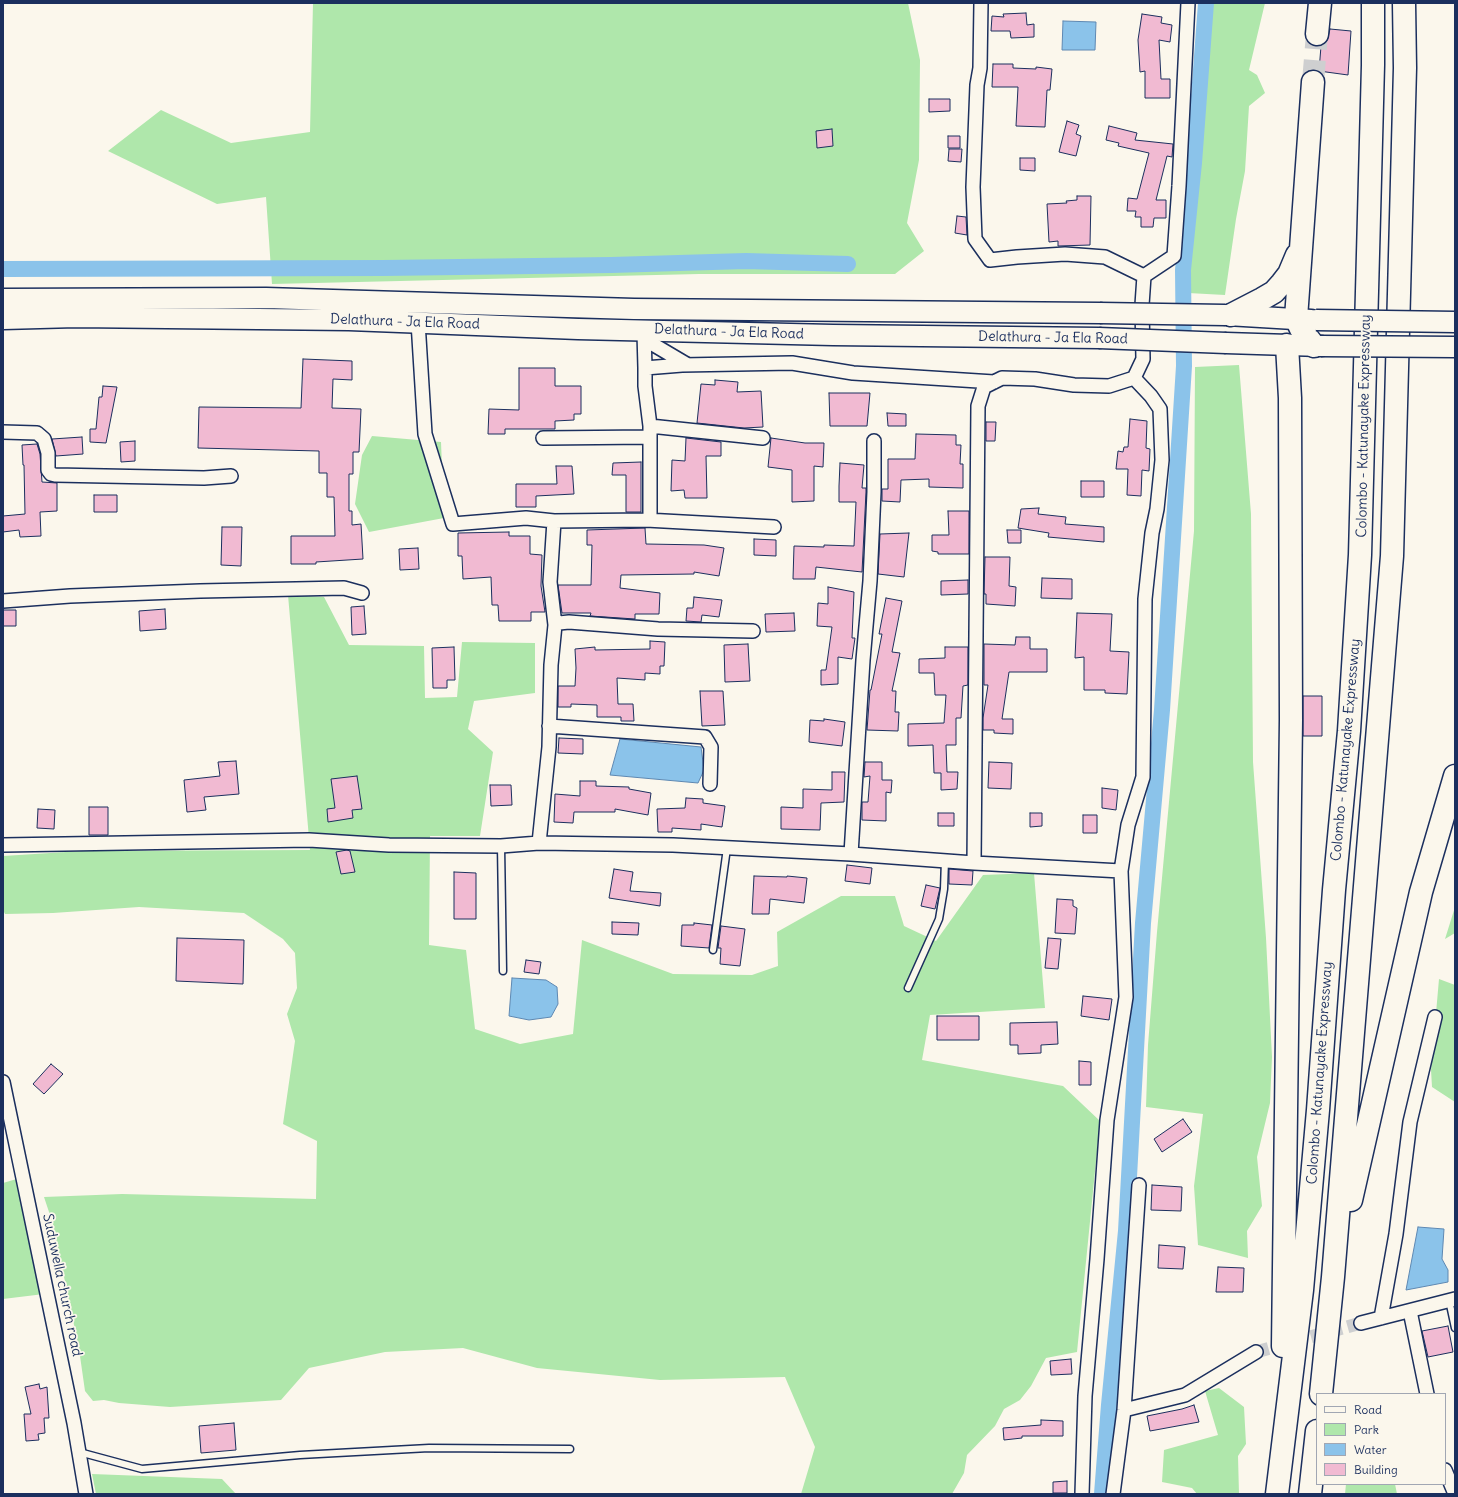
<!DOCTYPE html>
<style>
body{margin:0}
#map{position:relative;width:1458px;height:1497px;overflow:hidden;background:#fbf7ec;font-family:Delius,sans-serif}
canvas{display:block}
.frame{position:absolute;inset:0;border:4px solid #1b2f5e;pointer-events:none}
.legend{position:absolute;left:1316px;top:1393px;width:130px;height:92px;box-sizing:border-box;background:#fbf7ec;border:1px solid #a1a7b3;margin:0;padding:5px 7px;list-style:none;font-size:12px;color:#1b2f5e}
.legend li{display:flex;align-items:center;gap:8px;height:20px}
.legend b{width:20px;border:1px solid #a1a7b3}
</style>
<div id="map">
<canvas width="1458" height="1497"></canvas>
<div class="frame"></div>
<ul class="legend">
<li><b style="height:5px;background:#fbf7ec"></b>Road</li>
<li><b style="height:11px;background:#afe7ab"></b>Park</li>
<li><b style="height:11px;background:#8bc3ea"></b>Water</li>
<li><b style="height:11px;background:#f1bad2"></b>Building</li>
</ul>
</div>
<script>
const g = document.querySelector('canvas').getContext('2d');
g.lineJoin = 'round';
function fill(path, color) {
  g.fillStyle = color;
  g.fill(path, 'evenodd');
}
function shape(rows) {
  const path = new Path2D();
  for (const r of rows) {
    path.moveTo(r[0], r[1]);
    for (let i = 2; i < r.length; i += 2) path.lineTo(r[i], r[i + 1]);
  }
  return path;
}
function trace(path, color, width, dash) {
  g.strokeStyle = color;
  g.lineWidth = width;
  g.lineCap = dash ? 'butt' : 'round';
  g.setLineDash(dash || []);
  g.stroke(path);
}
function drawText(font, color, halo, rows, align = 'center') {
  g.font = font + ' Delius,sans-serif';
  g.lineWidth = 3.5;
  g.setLineDash([]);
  g.textBaseline = 'middle';
  g.strokeStyle = halo;
  g.fillStyle = color;
  for (const [text, x, y, turn = 0] of rows) {
    g.save();
    g.translate(x, y);
    g.rotate((+turn || 0) * Math.PI / 180);
    g.textAlign = isNaN(turn) ? turn : align;
    if (halo) g.strokeText(text, 0, 0);
    g.fillText(text, 0, 0);
    g.restore();
  }
}
fill(shape([
 [313,3,908,3,920,60,919,160,907,223,924,251,895,274,699,274,272,284,266,197,217,204,108,151,161,110,231,143,310,132],
 [1211,3,1265,3,1249,70,1257,75,1265,93,1249,106,1245,171,1236,219,1225,295,1188,293,1203,134],
 [1239,365,1251,514,1253,762,1266,938,1272,1057,1270,1103,1257,1157,1262,1206,1247,1231,1248,1258,1198,1245,1194,1186,1203,1114,1146,1107,1148,1045,1157,932,1194,531,1195,367],
 [372,436,441,442,444,518,369,532,355,504,362,455],
 [288,595,324,597,349,645,424,646,425,698,457,697,462,642,535,643,535,693,474,701,468,729,493,752,480,836,430,836,429,945,466,950,475,1029,520,1044,573,1034,582,940,673,974,752,975,778,966,777,932,841,896,895,896,904,926,936,941,983,875,1034,873,1045,1008,930,1015,922,1060,1063,1086,1100,1121,1077,1352,1046,1358,1031,1386,1020,1400,1004,1409,995,1426,967,1455,964,1473,952,1494,801,1494,815,1447,785,1377,660,1380,537,1368,463,1348,385,1352,309,1368,281,1400,170,1407,119,1403,104,1400,93,1401,85,1391,79,1349,53,1224,44,1197,122,1194,316,1199,317,1141,283,1124,295,1041,287,1014,297,988,295,953,283,939,244,913,139,907,53,913,5,914,3,910,3,856,82,851,310,850],
 [1455,907,1455,933,1445,939],
 [1439,979,1455,985,1455,1102,1432,1087,1431,1070],
 [20,1178,44,1294,3,1299,3,1183],
 [1219,1388,1244,1407,1246,1444,1238,1456,1239,1494,1197,1494,1192,1488,1162,1482,1164,1450,1218,1435,1205,1391],
 [92,1474,222,1479,236,1494,96,1494],
 [1346,1484,1395,1484,1397,1494,1345,1494]
]), '#afe7ab');
const water = shape([
 [1063,21,1096,22,1095,50,1062,50,1063,21],
 [620,739,701,747,704,770,698,783,610,775,620,739],
 [512,978,546,980,557,987,558,1004,551,1017,529,1020,509,1016,512,978],
 [1418,1227,1444,1229,1442,1259,1448,1270,1448,1282,1406,1290,1418,1227]
]);
fill(water, '#8bc3ea');
trace(water, '#5e88b2', 1);
trace(shape([
 [3,269,383,268,611,265,746,261,848,264],
 [1102,1494,1109,1405,1126,1231,1143,923,1162,710,1184,366,1183,270,1194,163,1206,3]
]), '#8bc3ea', 16);
const building = shape([
 [1026,13,1027,25,1034,24,1034,37,1011,38,1010,31,991,31,992,16,1004,17,1003,14,1026,13],
 [1142,14,1162,17,1161,23,1172,25,1170,42,1159,40,1161,79,1170,79,1170,98,1145,98,1145,71,1140,72,1138,40,1142,14],
 [1330,29,1351,31,1348,75,1319,71,1321,46,1327,41,1330,29],
 [993,64,1013,64,1013,68,1036,69,1036,67,1052,69,1050,90,1047,90,1045,127,1016,126,1018,87,992,87,993,64],
 [929,99,950,99,950,111,929,112,929,99],
 [1067,121,1079,125,1076,134,1081,136,1076,156,1059,152,1067,121],
 [1109,126,1137,133,1135,140,1173,144,1172,157,1167,156,1156,200,1166,200,1166,218,1154,218,1153,227,1141,227,1141,217,1135,217,1136,211,1127,211,1128,198,1137,199,1149,153,1118,146,1119,143,1106,140,1109,126],
 [832,129,833,146,817,148,816,131,832,129],
 [948,136,960,136,960,148,948,148,948,136],
 [949,149,962,149,961,162,948,161,949,149],
 [1020,158,1035,158,1035,171,1020,170,1020,158],
 [1077,196,1091,196,1090,245,1058,246,1058,241,1049,242,1047,204,1067,203,1066,201,1077,200,1077,196],
 [957,216,966,217,967,235,955,233,957,216],
 [303,359,352,361,352,380,333,379,332,408,361,409,359,452,353,452,353,474,349,474,349,511,352,511,352,525,361,524,363,559,316,562,316,564,291,564,291,536,335,536,334,497,327,497,327,473,319,473,319,451,198,448,199,407,301,408,303,359],
 [519,368,555,368,555,386,581,386,581,414,574,414,574,420,555,421,555,429,505,429,505,434,488,434,489,409,519,410,519,368],
 [715,380,738,382,737,392,761,391,763,427,744,428,697,423,701,384,715,385,715,380],
 [103,386,117,387,106,443,90,442,90,429,96,429,99,397,102,397,103,386],
 [829,393,870,393,867,426,830,426,829,393],
 [887,413,906,414,906,426,888,426,887,413],
 [1130,419,1147,421,1146,448,1150,449,1149,471,1142,470,1141,496,1127,495,1128,469,1116,469,1118,451,1123,452,1124,447,1128,447,1130,419],
 [986,422,996,422,995,441,986,441,986,422],
 [916,434,956,435,956,445,961,445,960,464,963,464,963,488,929,487,929,479,901,480,900,502,882,501,882,489,888,489,888,459,915,459,916,434],
 [82,437,83,454,56,456,52,439,82,437],
 [686,438,721,442,721,456,706,456,707,498,685,498,684,490,671,491,672,460,685,461,686,438],
 [771,438,805,443,824,443,823,467,814,466,814,501,792,502,792,470,768,467,771,438],
 [135,441,135,461,121,462,120,442,135,441],
 [37,444,40,454,42,482,57,483,57,511,40,512,41,536,20,537,19,530,3,532,3,516,25,514,24,465,23,465,22,445,37,444],
 [641,462,641,512,626,512,626,475,612,475,613,463,641,462],
 [840,463,864,465,862,488,866,488,866,492,862,572,816,567,815,579,793,579,794,546,824,547,824,545,854,546,856,502,839,502,839,486,840,463],
 [556,466,572,466,574,494,536,496,536,507,516,507,516,484,557,484,556,466],
 [1081,481,1104,481,1104,497,1081,497,1081,481],
 [94,495,117,495,117,512,94,512,94,495],
 [1039,508,1038,514,1066,517,1065,524,1104,527,1104,542,1048,537,1049,533,1018,528,1021,509,1039,508],
 [948,511,969,511,969,554,938,554,938,552,932,551,932,535,949,535,948,511],
 [222,527,242,527,241,566,221,565,222,527],
 [645,528,646,544,704,545,724,548,719,576,694,572,694,574,621,575,620,588,660,593,659,614,635,614,635,619,590,616,591,613,562,613,558,585,591,585,592,545,587,545,587,530,645,528],
 [1007,530,1021,530,1021,543,1008,543,1007,530],
 [509,532,509,536,530,536,530,554,542,555,541,586,545,612,531,612,531,621,499,621,498,605,492,605,491,577,463,579,462,556,458,556,458,533,509,532],
 [909,533,904,577,878,574,880,534,909,533],
 [754,539,776,540,776,556,754,555,754,539],
 [418,548,419,569,400,570,399,549,418,548],
 [985,557,1010,557,1009,586,1016,587,1015,606,986,604,986,594,984,594,985,557],
 [1042,578,1072,579,1072,599,1041,598,1042,578],
 [968,580,968,594,941,595,941,581,968,580],
 [828,587,854,592,852,638,855,638,852,659,838,657,838,684,821,685,821,670,826,670,832,627,817,626,818,603,828,604,828,587],
 [694,597,722,600,719,617,702,615,701,622,686,621,687,608,693,608,694,597],
 [886,598,902,601,892,652,900,653,892,691,896,691,895,712,899,712,898,731,867,730,870,690,871,690,882,634,879,634,886,598],
 [364,606,366,634,352,635,351,607,364,606],
 [165,609,166,629,140,631,139,611,165,609],
 [3,610,16,610,16,626,3,626,3,610],
 [794,613,795,631,766,632,765,614,794,613],
 [1077,613,1112,614,1110,651,1129,652,1127,694,1105,693,1105,690,1084,690,1084,657,1075,658,1077,613],
 [1016,637,1030,637,1030,649,1047,649,1047,672,1009,672,1002,719,1013,719,1013,734,994,733,994,730,983,730,983,718,988,685,984,685,984,644,1015,645,1016,637],
 [650,641,665,642,664,666,660,666,660,674,645,673,645,680,617,678,618,704,633,704,634,721,621,721,621,717,597,717,597,705,571,704,571,707,558,707,558,686,575,686,576,668,575,649,595,647,595,650,650,649,650,641],
 [748,644,750,681,725,682,724,645,748,644],
 [454,647,455,680,447,680,447,688,433,688,432,648,454,647],
 [945,647,968,647,968,685,963,686,961,718,956,718,956,745,946,745,947,772,958,772,957,789,941,790,941,773,934,773,933,745,908,746,908,724,944,723,946,695,935,695,934,673,919,673,919,659,945,658,945,647],
 [700,691,723,691,725,725,702,726,700,691],
 [1303,696,1322,696,1322,736,1303,736,1303,696],
 [824,719,845,722,842,746,809,742,810,720,824,721,824,719],
 [559,738,583,739,583,754,558,753,559,738],
 [236,761,239,794,204,797,206,810,187,812,184,780,220,776,218,762,236,761],
 [865,762,882,762,882,780,892,780,891,793,886,792,886,821,862,820,862,802,868,802,870,776,864,777,865,762],
 [989,762,1012,763,1011,789,988,788,989,762],
 [832,772,845,772,844,802,821,803,820,830,781,829,781,807,803,808,803,789,832,790,832,772],
 [357,776,362,809,352,810,353,818,328,822,327,809,335,808,331,779,357,776],
 [580,781,596,781,596,786,629,787,629,789,651,793,648,815,615,809,615,812,574,812,573,823,554,822,555,794,580,796,580,781],
 [490,785,511,785,512,805,491,806,490,785],
 [1102,788,1118,790,1116,810,1102,808,1102,788],
 [686,798,703,799,703,803,725,806,722,827,701,824,701,830,672,828,672,832,658,832,657,809,685,808,686,798],
 [89,807,108,807,108,835,89,835,89,807],
 [38,809,55,810,54,829,37,828,38,809],
 [938,813,954,813,954,826,938,826,938,813],
 [1030,813,1042,813,1042,826,1030,827,1030,813],
 [1083,815,1097,815,1097,833,1083,833,1083,815],
 [347,850,350,851,355,872,341,874,336,852,347,850],
 [847,865,872,868,870,884,845,881,847,865],
 [614,869,633,872,630,891,661,893,660,906,609,898,614,869],
 [949,869,973,871,972,885,949,884,949,869],
 [454,872,476,873,476,919,454,919,454,872],
 [754,876,787,877,787,876,807,878,804,903,770,899,769,914,752,914,754,876],
 [926,885,940,888,935,909,921,906,926,885],
 [1057,899,1073,900,1073,906,1077,908,1075,934,1055,933,1057,899],
 [612,922,639,923,638,935,612,934,612,922],
 [694,923,712,925,709,948,681,946,682,925,694,925,694,923],
 [721,926,745,929,740,966,720,964,721,948,718,948,721,926],
 [177,938,244,940,243,984,176,981,177,938],
 [1048,938,1061,939,1058,969,1045,968,1048,938],
 [526,960,541,962,539,974,524,972,526,960],
 [1083,996,1112,999,1109,1020,1081,1016,1083,996],
 [937,1016,979,1016,979,1040,937,1040,937,1016],
 [1057,1022,1058,1044,1041,1045,1041,1053,1018,1054,1018,1045,1010,1045,1010,1023,1057,1022],
 [1079,1061,1091,1062,1091,1085,1079,1085,1079,1061],
 [51,1064,63,1074,44,1094,33,1084,51,1064],
 [1183,1119,1192,1132,1162,1152,1154,1139,1183,1119],
 [1152,1185,1182,1187,1181,1211,1151,1210,1152,1185],
 [1159,1245,1185,1247,1183,1269,1158,1268,1159,1245],
 [1218,1267,1244,1268,1243,1292,1216,1292,1218,1267],
 [1448,1326,1453,1352,1428,1357,1422,1331,1448,1326],
 [1071,1359,1072,1374,1051,1375,1050,1361,1071,1359],
 [39,1384,40,1389,47,1387,49,1418,44,1418,45,1433,38,1434,39,1440,26,1441,24,1414,31,1414,25,1387,39,1384],
 [1194,1405,1199,1422,1150,1431,1147,1416,1182,1409,1194,1405],
 [1041,1420,1063,1421,1063,1436,1022,1436,1022,1438,1004,1440,1003,1428,1041,1425,1041,1420],
 [234,1423,236,1450,201,1453,199,1426,234,1423],
 [1067,1481,1067,1493,1053,1493,1053,1482,1067,1481]
]);
fill(building, '#f1bad2');
trace(building, '#1b2f5e', 1);
trace(shape([
 [1256,1352,1361,1323]
]), '#cecfd0', 13, [13, 6]);
trace(shape([
 [1313,82,1317,34]
]), '#cecfd0', 22, [22, 11]);
const lane = shape([
 [501,846,503,971],
 [713,950,727,848],
 [908,988,939,919,944,889,945,860],
 [1449,1300,1455,1328],
 [79,1452,142,1469,300,1455,429,1448,570,1449]
]);
const street = shape([
 [1144,276,1174,256,1179,186,1188,3],
 [418,322,425,434,453,524,526,518,554,521,550,582,555,625],
 [644,333,645,368],
 [644,339,688,365],
 [650,426,763,438],
 [3,432,37,433,44,439,48,453,48,470,51,474,55,475,204,478,231,476],
 [543,438,650,437],
 [650,520,650,426,645,386,645,368,682,365,792,363,853,373,994,382],
 [554,521,646,520,774,527],
 [3,601,70,596,200,591,344,588,362,593],
 [549,726,705,737,711,747,710,784],
 [539,843,549,747,551,665,555,625,559,623,569,622,658,629,753,631],
 [3,845,309,840,389,845,501,846,539,843,673,845,851,854,974,863,1121,871],
 [851,854,863,660,870,581,874,492,874,441],
 [974,863,978,406,984,387,1002,378,1035,379,1074,385,1109,386,1134,378,1143,359,1142,305,1144,276,1105,257,1065,254,1017,257,990,260,975,239,973,187,977,85,980,68,981,3],
 [3,1082,74,1423,86,1494],
 [1410,1311,1427,1394],
 [1381,1318,1396,1234,1410,1122,1435,1017],
 [1361,1323,1455,1299],
 [1124,1410,1185,1395,1256,1352],
 [1445,1470,1455,1494],
 [1082,1494,1085,1396,1097,1259,1107,1120,1126,997,1121,871,1128,825,1143,777,1145,599,1152,533,1157,509,1162,460,1160,409,1151,396,1134,378],
 [1113,1494,1124,1410,1139,1185]
]);
const primary = shape([
 [3,299,266,298,634,309,1100,313],
 [1227,315,1311,320],
 [3,319,76,317,349,320,578,329,833,335,1099,338],
 [1226,343,1321,346]
]);
const highway = shape([
 [1317,34,1320,3],
 [1313,82,1296,318,1301,329,1314,346],
 [1231,315,1262,299,1274,292,1282,283,1289,274,1297,255],
 [1351,1200,1421,892,1455,776],
 [1283,1346,1291,720,1290,398,1287,345],
 [1321,1394,1333,1277,1392,556,1405,68,1404,3],
 [1277,1494,1302,1290,1318,1110,1334,890,1349,731,1360,555,1373,65,1373,3],
 [1310,1494,1317,1431]
]);
trace(lane, '#1b2f5e', 9);
trace(street, '#1b2f5e', 16);
trace(primary, '#1b2f5e', 23);
trace(highway, '#1b2f5e', 25);
trace(lane, '#fbf7ec', 6);
trace(street, '#fbf7ec', 13);
trace(primary, '#fbf7ec', 20);
trace(highway, '#fbf7ec', 22);
const primaryBridge = shape([
 [1100,313,1225,315],
 [1316,320,1455,322],
 [1099,338,1226,343],
 [1321,346,1455,347]
]);
trace(primaryBridge, '#1b2f5e', 23, []);
trace(primaryBridge, '#fbf7ec', 20);
drawText('14px', '#1b2f5e', '#fbf7ec', [
 ["Delathura - Ja Ela Road",405,322,2],
 ["Delathura - Ja Ela Road",729,332,2],
 ["Delathura - Ja Ela Road",1053,338,1],
 ["Colombo - Katunayake Expressway",1364,426,-89],
 ["Colombo - Katunayake Expressway",1346,750,-85],
 ["Colombo - Katunayake Expressway",1320,1073,-86],
 ["Suduwella church road",62,1285,78]
]);
</script>
